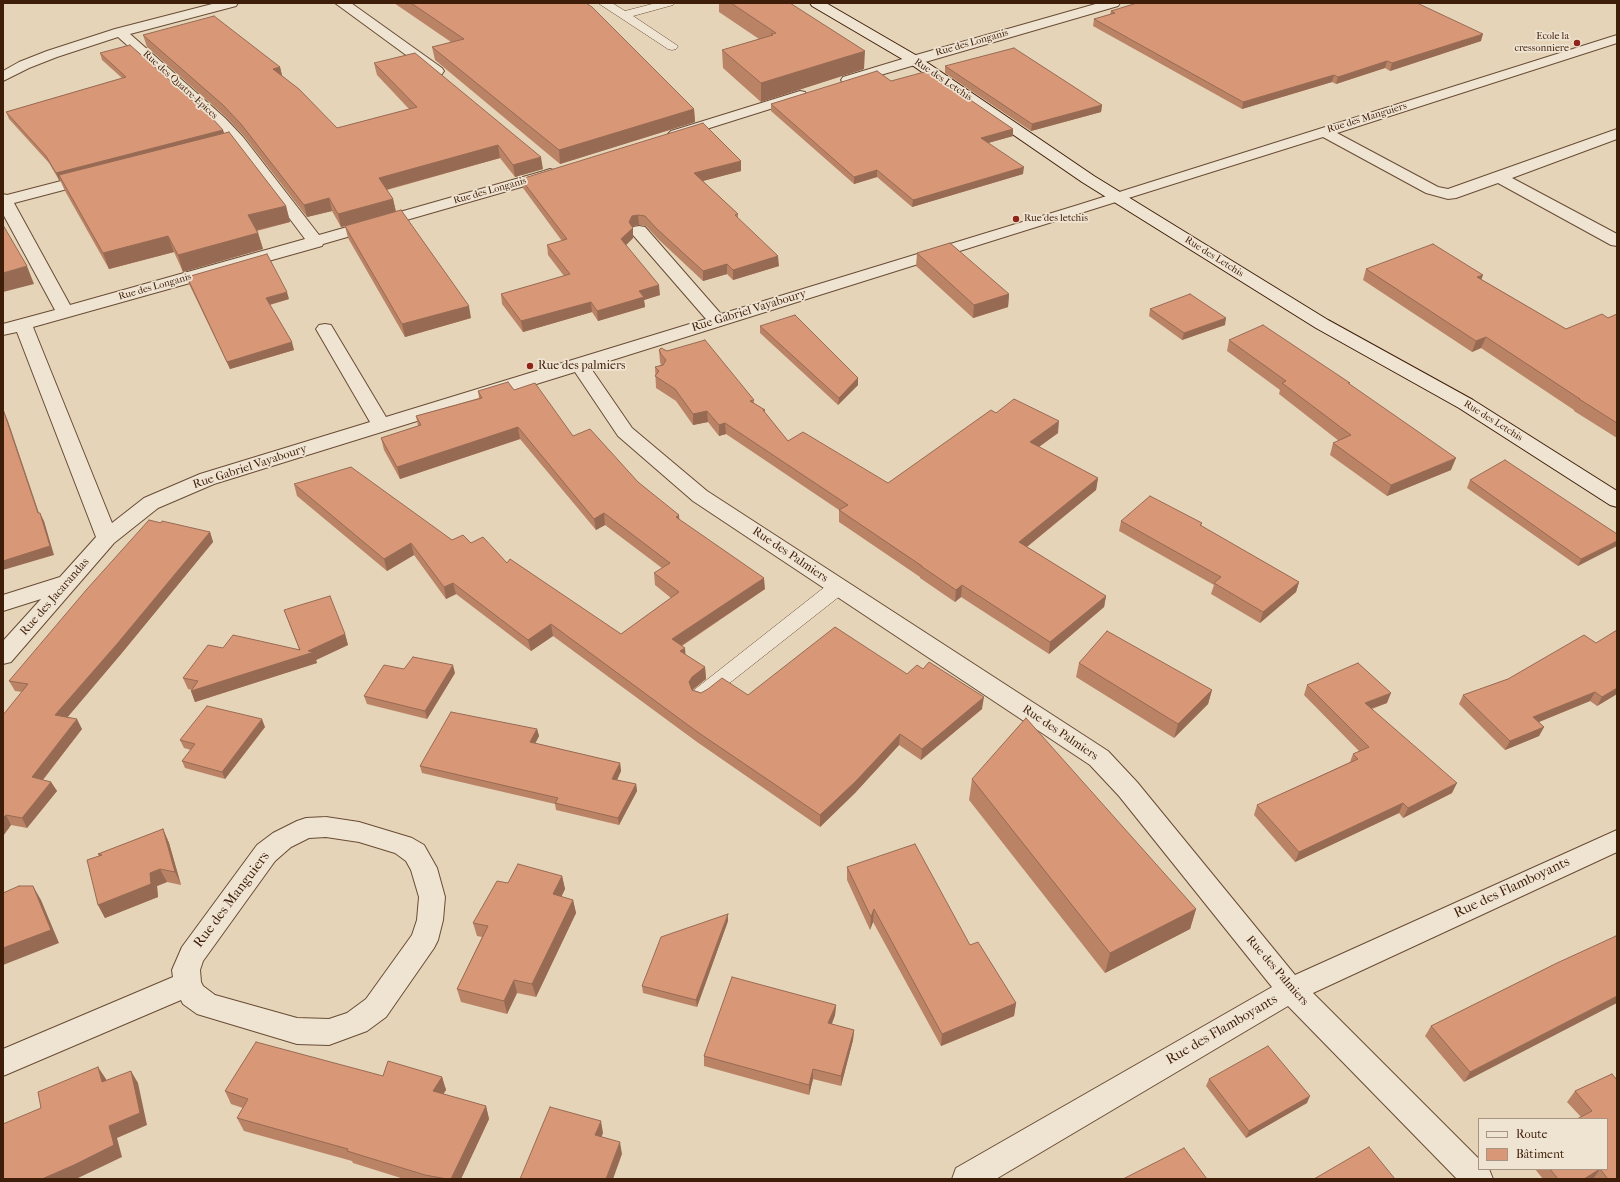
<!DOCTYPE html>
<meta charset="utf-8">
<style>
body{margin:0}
#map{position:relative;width:1620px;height:1182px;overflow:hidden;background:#e6d4b9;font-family:"IM FELL French Canon",serif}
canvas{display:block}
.frame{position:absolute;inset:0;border:4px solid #3e1e08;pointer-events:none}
.legend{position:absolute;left:1478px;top:1118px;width:130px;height:52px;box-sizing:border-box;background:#efe3d2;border:1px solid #a89481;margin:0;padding:5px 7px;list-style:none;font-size:12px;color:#3e1e08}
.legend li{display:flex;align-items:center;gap:8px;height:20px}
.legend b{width:20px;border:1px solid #a89481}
</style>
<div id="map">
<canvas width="1620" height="1182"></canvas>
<div class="frame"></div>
<ul class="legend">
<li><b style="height:5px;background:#efe3d2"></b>Route</li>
<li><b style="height:11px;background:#d89877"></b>Bâtiment</li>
</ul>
</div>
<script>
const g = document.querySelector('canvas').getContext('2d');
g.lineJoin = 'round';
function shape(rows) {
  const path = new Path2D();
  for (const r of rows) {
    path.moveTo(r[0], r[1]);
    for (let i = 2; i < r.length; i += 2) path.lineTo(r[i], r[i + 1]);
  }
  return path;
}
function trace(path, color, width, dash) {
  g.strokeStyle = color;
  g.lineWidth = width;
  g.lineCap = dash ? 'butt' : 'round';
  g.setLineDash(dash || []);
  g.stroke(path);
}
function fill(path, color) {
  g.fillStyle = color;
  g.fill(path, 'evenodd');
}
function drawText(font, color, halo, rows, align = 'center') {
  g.font = font + ' "IM FELL French Canon",serif';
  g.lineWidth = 3.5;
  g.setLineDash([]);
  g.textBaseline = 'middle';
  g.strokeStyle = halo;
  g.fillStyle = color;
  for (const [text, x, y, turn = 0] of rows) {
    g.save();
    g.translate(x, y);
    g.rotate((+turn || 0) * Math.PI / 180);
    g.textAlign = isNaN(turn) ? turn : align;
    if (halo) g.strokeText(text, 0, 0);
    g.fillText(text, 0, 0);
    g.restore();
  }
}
const lane = shape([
 [598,3,612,3,625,11,656,3,675,3,673,5,633,16,678,46,676,49,672,50,668,49,598,3],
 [838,580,845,582,847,587,845,592,708,700,701,703,694,700,691,695,694,690,831,582,838,580]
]);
const street = shape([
 [216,3,238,3,236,6,130,34,225,118,243,137,319,235,544,171,550,169,556,171,558,174,556,177,323,244,322,246,33,327,112,523,144,498,200,474,370,422,316,329,319,325,325,324,331,325,386,417,706,319,633,235,631,231,633,227,639,226,645,227,721,314,1078,205,1617,35,1617,43,1337,133,1438,187,1448,189,1617,129,1617,139,1512,178,1617,234,1617,246,1611,245,1498,183,1456,198,1448,199,1426,193,1323,137,590,367,632,428,707,491,1108,751,1137,782,1295,975,1617,830,1617,852,1313,993,1479,1159,1479,1169,1489,1169,1493,1179,1457,1179,1288,1006,996,1179,952,1179,956,1168,1272,987,1119,796,1090,765,693,501,618,436,575,372,214,484,158,508,114,543,11,662,3,664,3,641,41,599,3,611,3,595,60,577,96,537,17,332,3,335,3,324,55,310,3,214,3,194,7,195,92,173,98,175,100,178,98,181,14,203,70,305,305,239,233,143,215,124,118,37,57,57,29,68,3,81,3,71,19,62,47,51,115,29,216,3],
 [335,3,351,3,442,68,444,71,442,74,437,75,432,74,335,3],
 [1099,3,1120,3,1118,6,853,83,848,84,843,83,841,80,843,77,909,57,1099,3],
 [800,91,805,92,807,95,805,98,681,137,676,139,671,137,668,134,671,131,800,91],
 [326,817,359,822,412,838,424,845,437,868,445,897,443,920,438,940,434,948,386,1017,367,1031,329,1045,297,1044,197,1014,183,1004,181,1000,3,1076,3,1049,173,977,172,970,182,947,257,845,273,833,297,821,306,818,326,817],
 [326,837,359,842,395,853,406,861,411,870,419,897,417,920,412,935,366,999,347,1013,329,1019,297,1018,215,995,203,986,201,982,200,970,203,961,275,861,291,847,309,838,326,837]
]);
const secondary = shape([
 [810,3,826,3,919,57,1094,176,1328,320,1473,400,1617,491,1617,507,1610,505,1459,408,1316,328,1143,220,1082,182,909,63,812,6,810,3]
]);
trace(lane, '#684c34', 1);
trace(street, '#684c34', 2);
trace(secondary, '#3e1e08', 2);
fill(lane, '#efe3d2');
fill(street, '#efe3d2');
fill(secondary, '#efe3d2');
fill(shape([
 [394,3,586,3,694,109,695,122,560,164,435,60,432,47,451,42],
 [719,3,790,3,864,69,761,102,723,68,722,50,759,39,719,12],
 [1111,11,1481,41,1390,71,1385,68,1336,84,1332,82,1242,109,1093,26,1094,19,1110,14],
 [143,35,280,67,282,76,337,128,409,109,377,75,374,63,543,169,515,177,500,158,387,190,393,199,396,212,341,227,332,211,307,217,244,136,226,117,147,47],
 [100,53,223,130,224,133,286,206,290,222,257,231,258,233,263,249,183,272,174,252,109,269,65,191,60,180,59,180,49,163,9,119,6,112,122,78,102,60],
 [945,66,1102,105,1101,112,1031,131,945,73],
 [891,81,1013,129,1013,136,988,143,1023,174,912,207,877,177,854,184,771,111,771,104],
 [741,161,741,171,703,181,738,214,738,218,779,266,733,280,727,274,703,281,658,239,646,226,639,225,633,226,632,227,633,238,626,245,660,295,644,300,645,307,598,321,592,312,523,332,502,304,501,294,564,276,548,255,547,245,562,241,523,188,521,179],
 [345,226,471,318,405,337,348,238],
 [917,253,1009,294,1008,307,973,318,916,266],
 [1366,269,1481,279,1566,329,1608,318,1617,314,1617,438,1574,411,1574,410,1481,348,1472,352,1363,280],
 [187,277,289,299,270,305,294,350,230,369,189,284],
 [1150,309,1225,325,1182,340,1149,316],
 [760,326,858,378,858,385,838,405,760,333],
 [1229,340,1349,384,1451,470,1387,496,1330,455,1333,443,1339,441,1279,394,1280,390,1227,351],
 [659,350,754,400,754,403,765,410,765,413,788,441,888,483,996,413,1058,433,1039,447,1098,478,1096,490,1027,547,1106,596,1104,607,1049,654,961,597,955,602,920,578,920,577,839,522,839,510,726,434,719,436,708,422,693,425,676,401,656,388,655,367,661,365,660,362],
 [514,390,573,436,638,482,680,520,765,589,682,646,685,655,705,667,706,679,693,690,701,693,748,695,907,674,982,709,921,760,899,745,855,793,820,827,697,742,553,636,531,651,456,594,446,599,414,555,387,571,297,496,294,484,452,540,471,543,507,563,621,634,671,598,655,585,654,573,662,568,605,525,596,530,520,439,400,479,384,450,381,438,418,426,416,416,479,398,478,391],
 [1470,480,1617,534,1578,566,1467,488],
 [1121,521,1202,523,1201,526,1299,582,1296,592,1260,623,1211,594,1214,585,1119,531],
 [161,523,210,532,213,542,121,654,67,717,82,729,43,780,51,782,57,791,27,828,11,825,3,836,22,692,15,691,9,681],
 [284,610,345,634,348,645,316,660,317,663,195,702,191,691,192,690,188,689,183,678,223,648,299,649],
 [1079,663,1212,690,1208,704,1174,738,1076,677],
 [404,669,455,673,427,719,367,704,364,696],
 [1508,679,1617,694,1597,706,1590,701,1539,722,1544,727,1539,736,1505,750,1459,704,1463,695],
 [1307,685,1387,703,1372,709,1452,793,1403,818,1399,813,1295,862,1254,815,1257,805,1350,762,1353,754,1359,751,1304,695],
 [265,727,225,779,185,768,182,761,191,750,184,748,180,740],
 [537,729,539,736,535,743,620,763,621,771,617,780,636,784,637,791,619,825,556,810,555,804,422,773,420,766],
 [972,779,1196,909,1190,929,1105,973,969,800],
 [163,829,169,843,181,885,167,882,157,886,158,897,105,918,98,905,99,856,98,854],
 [847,867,970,945,1016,1003,1014,1016,941,1046,873,922,870,930,847,880],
 [562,876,565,889,561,897,573,900,576,913,536,997,517,993,507,1014,461,1002,457,989,482,937,477,936,473,923,508,883],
 [728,921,697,1007,643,993,642,986],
 [1557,963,1464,1082,1425,1036,1431,1026],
 [836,1005,835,1015,832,1024,854,1030,853,1040,841,1086,813,1079,809,1095,704,1066,704,1056],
 [1612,1074,1617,1179,1543,1179,1535,1169,1607,1169,1581,1117,1567,1102,1575,1091],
 [383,1076,442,1077,446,1090,443,1094,486,1106,489,1119,461,1179,404,1179,353,1163,352,1161,244,1131,237,1118,243,1108,231,1104,225,1091],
 [1209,1079,1307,1103,1246,1138,1206,1086]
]), '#ba8366');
fill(shape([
 [1483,34,1481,41,1390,71,1392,63],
 [865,51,864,69,761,102,761,83],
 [1387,61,1385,68,1336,84,1338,77],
 [280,67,283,79,273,69],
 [1334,75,1332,82,1242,109,1243,102],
 [1102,105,1101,112,1031,131,1032,124],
 [694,109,695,122,560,164,559,150],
 [1013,129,1013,136,981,145,981,138],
 [223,130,225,137,59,175,60,180,59,180,56,173],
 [498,145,500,158,381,191,379,178],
 [541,157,543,169,515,177,513,165],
 [741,161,741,171,695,183,694,173],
 [1024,167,1023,174,912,207,913,200],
 [877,170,877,177,854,184,854,177],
 [329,198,332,211,307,217,304,205],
 [393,199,396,212,341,227,338,214],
 [286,206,290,222,253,231,248,215],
 [638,215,639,225,633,226,631,230,633,228,633,238,622,249,621,239,629,222,632,216],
 [258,233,263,249,183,272,178,255],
 [168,236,174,252,109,269,103,253],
 [778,256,779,266,733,280,733,270],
 [727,264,727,274,703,281,703,271],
 [27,266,34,284,3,292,3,273],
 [1483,275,1479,286,1477,277],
 [659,285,660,295,644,300,645,307,598,321,597,311,639,291],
 [287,292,289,299,268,305,266,298],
 [1009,294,1008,307,973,318,974,305],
 [591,302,592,312,523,332,521,321],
 [469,306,471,318,405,337,402,324],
 [1226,318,1225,325,1182,340,1184,333],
 [1486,337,1481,348,1472,352,1476,341],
 [292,342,294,350,230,369,227,362],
 [858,378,858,385,838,405,839,398],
 [707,411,708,422,693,425,693,414],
 [4,412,8,421,42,522,38,513],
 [1059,421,1058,433,1029,454,1030,442],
 [725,423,726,434,719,436,719,425],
 [518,427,520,439,400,479,397,467],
 [1456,458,1451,470,1387,496,1391,485],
 [1098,478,1096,490,1018,554,1019,542],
 [40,513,44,521,54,555,3,570,3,561],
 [604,513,605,525,596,530,594,519],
 [679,515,680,527,676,517],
 [210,532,213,542,121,654,61,725,55,715],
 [1617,541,1617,546,1578,566,1581,559],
 [411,543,414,555,387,571,384,559],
 [764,578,765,589,673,651,672,639],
 [1299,582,1296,592,1260,623,1263,612],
 [453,583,456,594,446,599,444,587],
 [962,585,961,597,955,602,956,590],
 [1106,596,1104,607,1049,654,1050,642],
 [551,624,553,636,531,651,528,640],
 [345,634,348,645,316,660,317,663,195,702,191,691,308,651],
 [685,648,686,660,680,651],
 [453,665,455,673,427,719,425,711],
 [705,667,706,679,693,689,690,694,689,682,692,677],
 [1617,688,1617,694,1597,706,1602,697],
 [1212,690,1208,704,1174,738,1178,724],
 [1595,692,1590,701,1529,726,1533,717],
 [1391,693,1387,703,1361,712,1365,703],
 [984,697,982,709,921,760,922,749],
 [77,719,82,729,37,787,32,777],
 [262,719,265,727,225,779,222,772],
 [1544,727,1539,736,1505,750,1510,741],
 [537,729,539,736,532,750,530,742],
 [900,734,899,745,855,793,820,827,820,815],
 [620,763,621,771,614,787,612,779],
 [51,782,57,791,27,828,22,818],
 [1457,783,1452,793,1403,818,1408,808],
 [636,784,637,791,619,825,618,818],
 [1403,803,1399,813,1295,862,1299,852],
 [6,815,11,825,3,836,3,818],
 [163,829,169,843,181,885,175,872],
 [160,869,167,882,157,886,158,897,105,918,98,905,150,873],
 [562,876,565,889,556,908,553,894],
 [33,886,41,900,59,943,3,965,3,948],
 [573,900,576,913,536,997,532,984],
 [874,909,873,922,870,930,871,917],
 [1196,909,1190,929,1105,973,1110,953],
 [728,914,728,921,697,1007,696,1000],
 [514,980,517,993,507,1014,504,1001],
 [1617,996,1617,1003,1464,1082,1470,1072],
 [1016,1003,1014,1016,941,1046,942,1034],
 [836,1005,835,1015,828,1033,828,1023],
 [854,1030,853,1040,841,1086,841,1076],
 [98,1067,106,1079,110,1094,102,1082],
 [813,1069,813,1079,809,1095,809,1085],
 [131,1071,138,1083,147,1125,117,1138,122,1157,76,1179,42,1179,109,1126],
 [442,1077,446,1090,437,1104,433,1091],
 [1310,1096,1307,1103,1246,1138,1249,1131],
 [486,1106,489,1119,461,1179,451,1179],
 [601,1121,603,1133,598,1147,595,1135],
 [620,1142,622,1154,613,1179,606,1179],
 [1600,1169,1593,1179,1584,1179]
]), '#976a53');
const building = shape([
 [411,3,586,3,592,7,694,109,559,150,432,47,464,39,411,3],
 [731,3,790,3,865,51,761,83,722,50,773,35,771,34,776,33,731,3],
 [1137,3,1417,3,1483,34,1392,63,1387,61,1338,77,1334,75,1243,102,1094,19,1115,13,1111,11,1137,3],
 [214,16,280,67,273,69,299,89,337,128,417,107,374,63,415,53,541,157,513,165,498,145,379,178,393,199,338,214,329,198,304,205,241,124,223,105,143,35,214,16],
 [130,45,212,118,223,130,56,173,46,156,6,112,126,77,100,53,130,45],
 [1014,48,1102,105,1032,124,945,66,1014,48],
 [877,71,891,81,928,71,1013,129,981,138,1024,167,913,200,877,170,854,177,771,104,877,71],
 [703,123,741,161,694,173,738,214,735,215,778,256,733,270,727,264,703,271,657,229,645,216,638,215,632,216,629,222,633,228,621,239,659,285,639,291,644,297,597,311,591,302,521,321,501,294,570,274,547,245,567,239,521,179,703,123],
 [229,132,286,206,248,215,258,233,178,255,168,236,103,253,59,175,229,132],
 [401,210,469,306,402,324,345,226,401,210],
 [3,225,27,266,3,273,3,225],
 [950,243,1009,294,974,305,917,253,950,243],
 [1433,244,1483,275,1477,277,1566,329,1602,314,1608,318,1617,314,1617,423,1579,399,1580,399,1486,337,1476,341,1366,269,1433,244],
 [267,254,287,292,266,298,292,342,227,362,187,277,267,254],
 [1190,294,1226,318,1184,333,1150,309,1190,294],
 [795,315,858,378,839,398,760,326,795,315],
 [1263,325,1350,383,1348,383,1456,458,1391,485,1333,443,1351,435,1282,383,1286,381,1229,340,1263,325],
 [705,340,754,400,750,401,765,410,763,410,788,441,803,432,888,483,991,410,996,413,1014,399,1059,421,1030,442,1098,478,1019,542,1106,596,1050,642,962,585,956,590,921,566,922,566,839,510,848,505,725,423,719,425,707,411,693,414,675,389,655,376,659,371,655,367,663,365,666,360,660,353,661,353,659,350,661,348,667,351,705,340],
 [508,382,514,390,535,383,573,436,590,429,638,482,679,515,676,517,764,578,672,639,685,648,680,651,705,667,692,677,689,682,692,690,701,693,708,689,722,678,748,695,835,627,907,674,917,665,923,669,929,662,984,697,922,749,900,734,856,781,820,815,696,731,551,624,528,640,453,583,444,587,411,543,384,559,294,484,351,467,452,540,463,535,471,543,483,537,507,563,510,559,621,634,679,592,654,573,670,563,604,513,594,519,518,427,397,467,381,438,421,425,416,416,482,398,478,391,508,382],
 [4,412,38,513,40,513,50,546,3,561,3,413,4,412],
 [1505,460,1617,534,1617,541,1581,559,1470,480,1505,460],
 [1150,496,1202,523,1200,525,1299,582,1263,612,1214,583,1221,577,1121,521,1150,496],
 [149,520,161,523,162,521,210,532,117,644,55,715,77,719,32,777,51,782,22,818,6,815,3,818,3,715,28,684,9,681,87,589,149,520],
 [330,596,345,634,308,651,314,652,191,691,198,681,183,678,208,645,223,648,233,635,300,650,284,610,330,596],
 [1617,630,1617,688,1602,697,1595,692,1533,717,1544,727,1510,741,1463,695,1508,679,1584,635,1596,643,1617,630],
 [1107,631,1212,690,1178,724,1079,663,1107,631],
 [413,657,453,665,425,711,364,696,384,665,404,669,413,657],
 [1358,663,1391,693,1365,703,1457,783,1408,808,1403,803,1299,852,1257,805,1358,759,1353,754,1369,747,1307,685,1358,663],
 [207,706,262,719,222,772,182,761,195,744,180,740,207,706],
 [451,712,537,729,530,742,620,763,612,779,636,784,618,818,555,803,558,798,420,766,451,712],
 [1026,718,1196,909,1110,953,972,779,1026,718],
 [163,829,175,872,160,869,150,873,151,884,98,905,87,860,102,855,98,854,163,829],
 [915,844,970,945,978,942,1016,1003,942,1034,874,909,871,917,847,867,915,844],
 [518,864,562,876,553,894,573,900,532,984,514,980,504,1001,457,989,488,926,473,923,497,881,508,883,518,864],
 [19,886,33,886,51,930,3,948,3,893,19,886],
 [728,914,696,1000,642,986,661,937,728,914],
 [1616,936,1617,937,1617,996,1470,1072,1431,1026,1557,963,1616,936],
 [732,977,836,1005,828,1023,854,1030,841,1076,813,1069,809,1085,704,1056,732,977],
 [256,1042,383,1076,388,1061,442,1077,433,1091,486,1106,451,1179,447,1179,425,1175,347,1151,348,1149,237,1118,248,1099,225,1091,256,1042],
 [1268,1046,1310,1096,1249,1131,1209,1079,1268,1046],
 [98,1067,102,1082,131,1071,140,1113,109,1126,114,1145,74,1165,42,1179,3,1179,3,1124,41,1108,38,1092,98,1067],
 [1612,1074,1617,1080,1617,1179,1608,1179,1600,1169,1584,1179,1558,1179,1550,1169,1607,1169,1607,1119,1577,1119,1592,1111,1575,1091,1612,1074],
 [550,1107,601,1121,595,1135,620,1142,606,1179,520,1179,550,1107],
 [1369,1147,1395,1179,1314,1179,1369,1147],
 [1184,1148,1207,1179,1123,1179,1184,1148]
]);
fill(building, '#d89877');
trace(building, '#976a53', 1);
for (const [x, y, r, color] of [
 [1577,43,4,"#8f2418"],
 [1016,219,4,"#8f2418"],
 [530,366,4,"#8f2418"]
]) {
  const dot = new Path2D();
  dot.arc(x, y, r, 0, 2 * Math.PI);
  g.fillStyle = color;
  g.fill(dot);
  trace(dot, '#efe3d2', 1.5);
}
drawText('10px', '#3e1e08', '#efe3d2', [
 ["Ecole la",1569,37],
 ["cressonniere",1569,49],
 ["Rue des letchis",1024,219,"left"]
], 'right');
drawText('10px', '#3e1e08', '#efe3d2', [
 ["Rue des Longanis",972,43,-16],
 ["Rue des Letchis",943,80,34],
 ["Rue des Quatre-Epices",180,85,42],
 ["Rue des Manguiers",1367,118,-17],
 ["Rue des Longanis",490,191,-16],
 ["Rue des Letchis",1214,257,32],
 ["Rue des Longanis",155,287,-16],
 ["Rue des Letchis",1493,421,32]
]);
drawText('12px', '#3e1e08', '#efe3d2', [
 ["Rue Gabriel Vayaboury",749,311,-17],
 ["Rue Gabriel Vayaboury",250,467,-18],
 ["Rue des Palmiers",790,555,34],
 ["Rue des Jacarandas",55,597,-49],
 ["Rue des Palmiers",1060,733,34],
 ["Rue des Palmiers",1277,971,49]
]);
drawText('12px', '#3e1e08', '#efe3d2', [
 ["Rue des palmiers",538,366]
], 'left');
drawText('14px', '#3e1e08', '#efe3d2', [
 ["Rue des Flamboyants",1512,888,-25],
 ["Rue des Manguiers",232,900,-53],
 ["Rue des Flamboyants",1222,1030,-30]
]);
</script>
